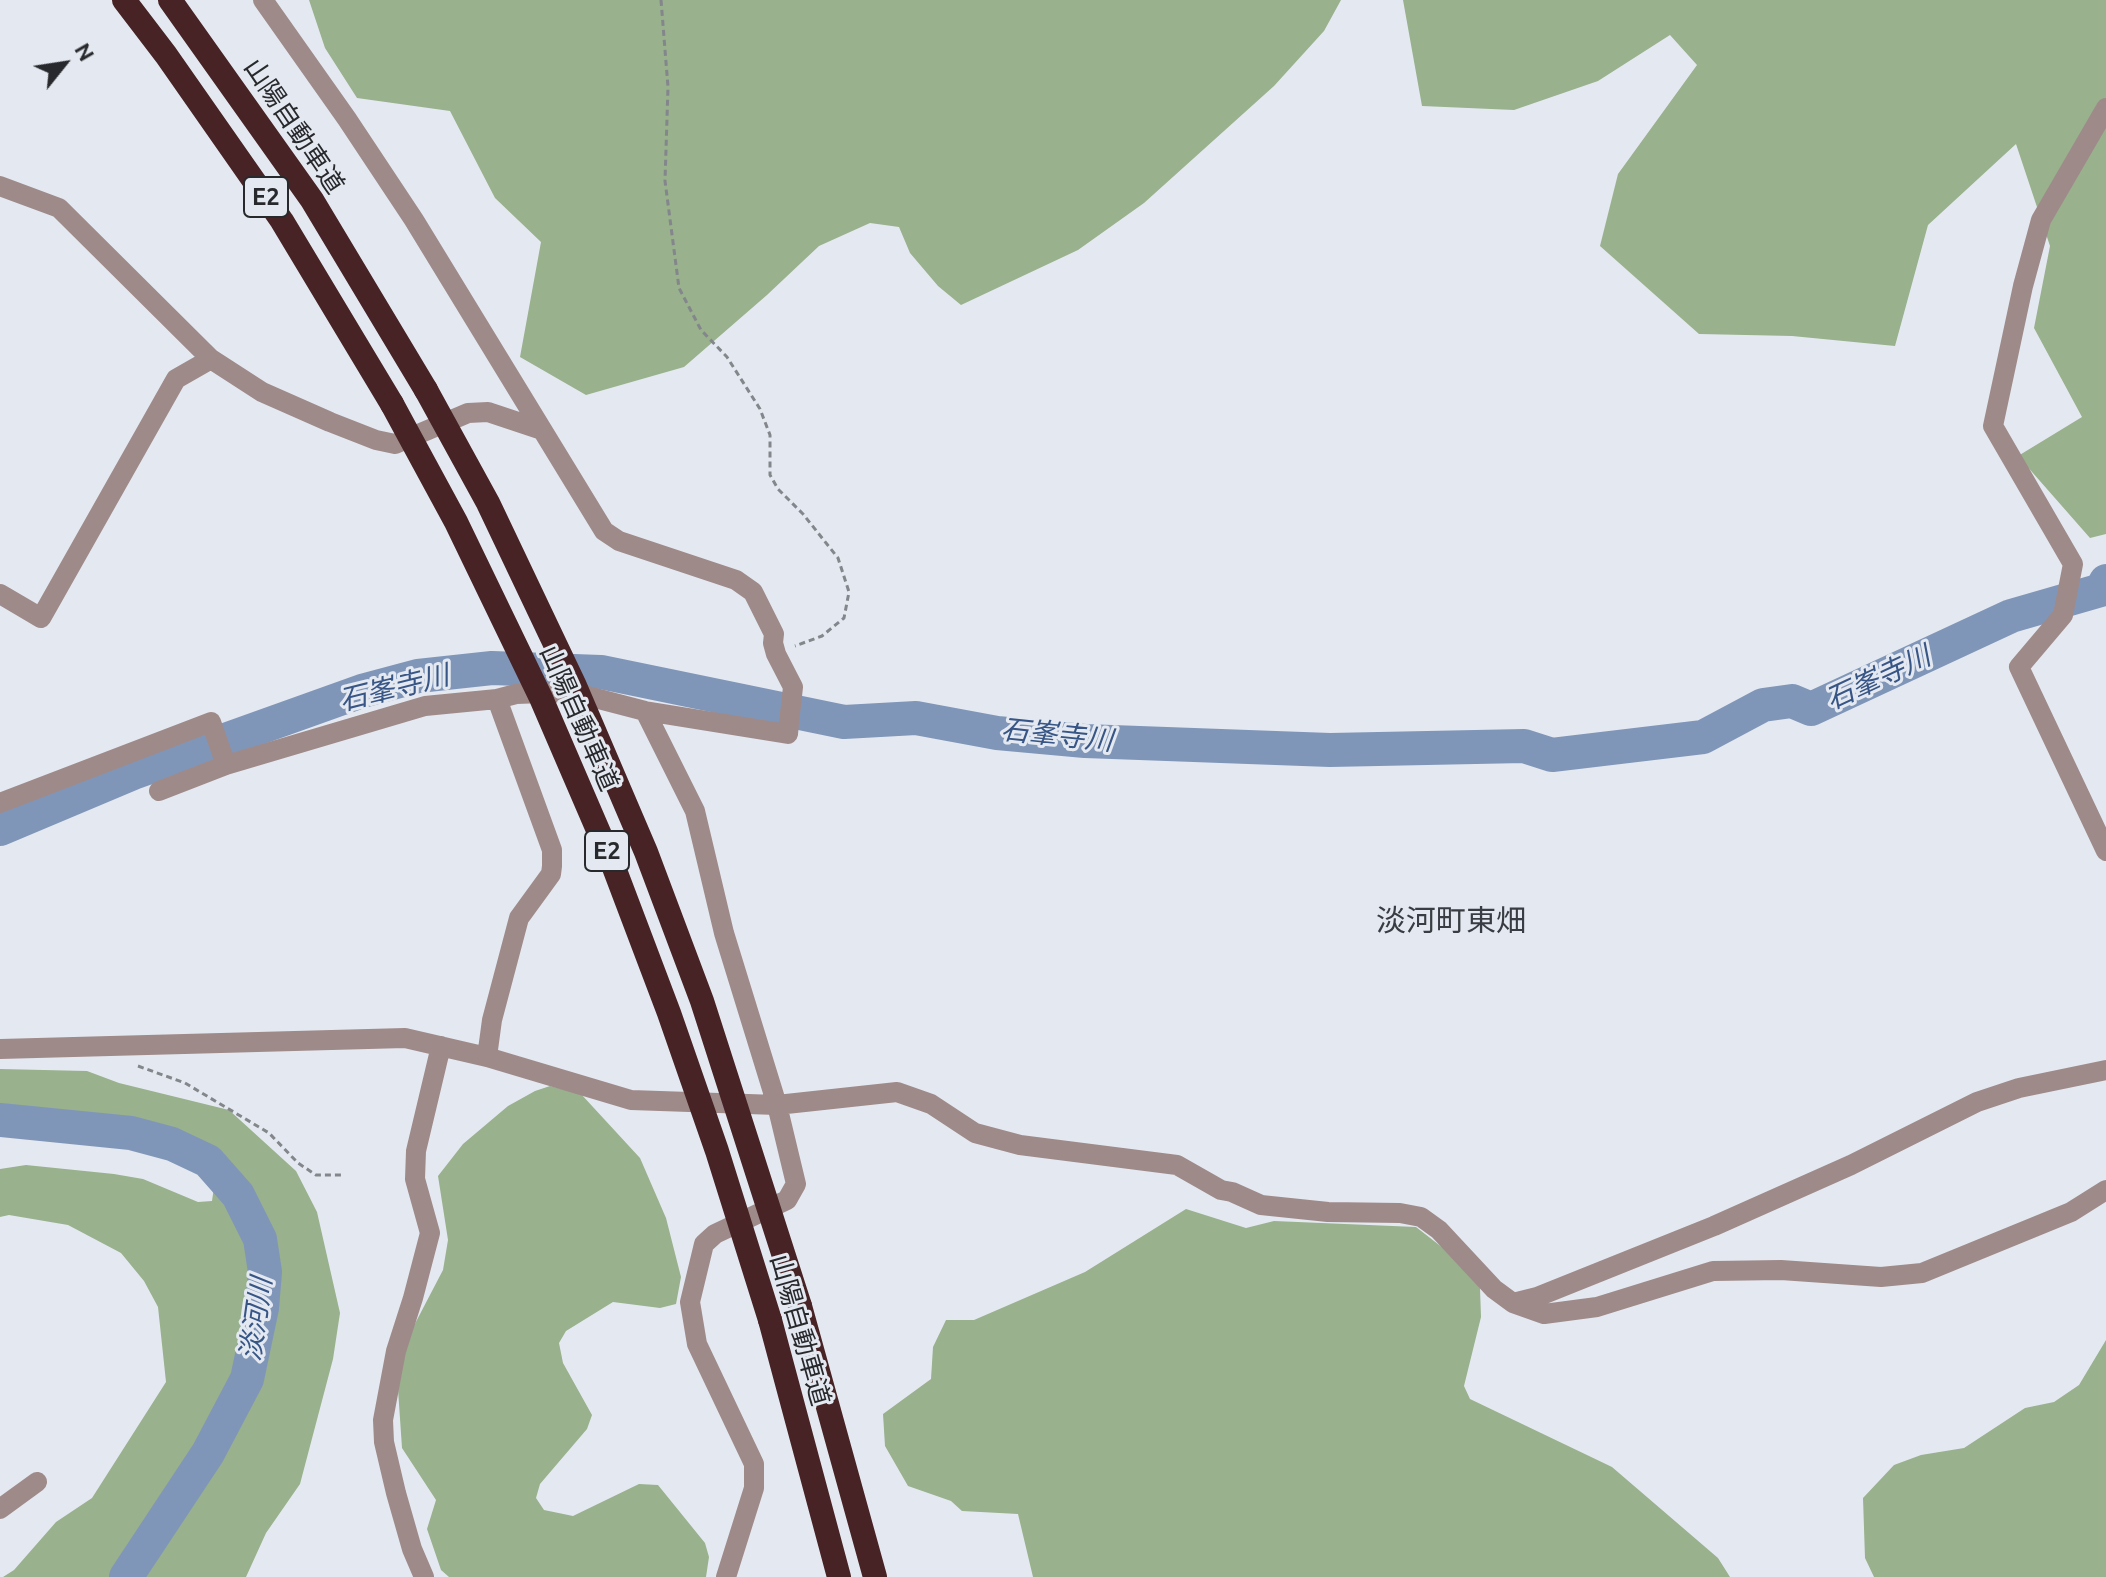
<!DOCTYPE html>
<meta charset="utf-8">
<style>
body{margin:0}
#map{position:relative;width:2106px;height:1577px;overflow:hidden;background:#e4e9f1;font-family:Ubuntu,sans-serif}
canvas{display:block}
.north{position:absolute;left:24px;top:24px;width:80px;height:80px;-webkit-text-stroke:6px #e4e9f1;paint-order:stroke;rotate:60deg;font-size:22px;font-weight:700;line-height:32px;text-align:center;color:#28292c}
.north::after{content:'';display:block;margin:auto;width:28px;height:36px;background:#28292c;clip-path:polygon(50% 0,100% 100%,50% 72%,0 100%)}
</style>
<div id="map">
<canvas width="2106" height="1577"></canvas>
<div class="north">N</div>
</div>
<script>
const g = document.querySelector('canvas').getContext('2d');
g.lineJoin = 'round';
function fill(path, color) {
  g.fillStyle = color;
  g.fill(path, 'evenodd');
}
function shape(rows) {
  const path = new Path2D();
  for (const r of rows) {
    path.moveTo(r[0], r[1]);
    for (let i = 2; i < r.length; i += 2) path.lineTo(r[i], r[i + 1]);
  }
  return path;
}
function trace(path, color, width, dash) {
  g.strokeStyle = color;
  g.lineWidth = width;
  g.lineCap = dash ? 'butt' : 'round';
  g.setLineDash(dash || []);
  g.stroke(path);
}
function drawText(font, color, halo, rows, align = 'center') {
  g.font = font + ' Ubuntu,"Noto Sans JP",sans-serif';
  g.lineWidth = 6;
  g.setLineDash([]);
  g.textBaseline = 'middle';
  g.strokeStyle = halo;
  g.fillStyle = color;
  for (const [text, x, y, turn = 0] of rows) {
    g.save();
    g.translate(x, y);
    g.rotate((+turn || 0) * Math.PI / 180);
    g.textAlign = isNaN(turn) ? turn : align;
    if (halo) g.strokeText(text, 0, 0);
    g.fillText(text, 0, 0);
    g.restore();
  }
}
fill(shape([
 [309,0,1341,0,1324,31,1274,86,1144,203,1078,250,961,305,938,286,910,253,899,227,870,223,819,246,767,295,684,367,586,395,520,357,541,242,495,198,450,111,357,98,325,48],
 [1403,0,2106,0,2106,534,2090,538,2018,456,2082,417,2034,328,2050,246,2016,144,1928,225,1895,346,1792,336,1699,334,1600,246,1618,174,1697,65,1670,35,1598,81,1514,110,1422,106],
 [0,1069,87,1071,119,1083,229,1110,296,1171,317,1212,340,1313,333,1359,300,1484,266,1533,246,1577,3,1577,14,1570,56,1522,92,1498,166,1382,158,1307,144,1281,121,1253,68,1225,9,1215,0,1217,0,1169,26,1165,114,1174,143,1179,198,1202,212,1201,214,1187,207,1173,167,1149,94,1131,0,1122],
 [550,1086,581,1094,640,1158,666,1218,681,1277,676,1304,660,1308,613,1302,566,1331,559,1343,563,1363,592,1415,587,1429,540,1484,536,1498,544,1510,573,1516,639,1484,658,1485,705,1543,709,1557,706,1577,449,1577,441,1570,427,1529,436,1500,402,1448,396,1360,443,1270,448,1240,438,1176,463,1144,508,1106,535,1091],
 [1186,1209,1246,1228,1274,1221,1416,1227,1461,1262,1480,1288,1481,1317,1464,1386,1470,1399,1612,1467,1718,1558,1730,1577,1033,1577,1018,1514,962,1511,951,1501,908,1486,885,1446,883,1414,931,1379,933,1347,946,1320,974,1320,1085,1272],
 [2106,1340,2106,1577,1874,1577,1865,1558,1863,1498,1894,1465,1921,1455,1964,1448,2025,1408,2054,1402,2079,1385]
]), '#99b18d');
trace(shape([
 [2101,590,2106,590]
]), '#66758e', 6);
trace(shape([
 [0,829,133,773,362,691,418,676,492,668,601,672,844,722,916,718,997,733,1085,741,1330,750,1524,746,1552,755,1703,737,1763,705,1792,701,1811,709,2011,616,2101,590,2106,581],
 [0,1120,131,1133,172,1144,208,1161,238,1195,260,1239,265,1272,262,1308,247,1379,208,1453,126,1577]
]), '#8096b8', 34);
trace(shape([
 [661,0,668,87,665,181,679,288,701,330,727,357,760,409,770,435,770,475,778,489,803,514,838,558,849,592,844,618,822,636,795,646],
 [138,1066,185,1083,269,1133,298,1163,316,1175,341,1175]
]), '#83868b', 3, [6, 4]);
trace(shape([
 [2106,108,2041,220,2023,286,1993,426,2073,564,2063,615,2019,667,2106,851],
 [0,186,59,208,211,359,262,392,330,422,376,440,395,444,468,413,488,412,542,430],
 [0,594,41,618,176,379,211,359],
 [645,711,695,811,724,933,777,1105,796,1184,787,1200,715,1234,704,1244,690,1302,697,1344,754,1464,754,1488,726,1577],
 [159,791,226,765,425,706,497,699,516,694,572,692,645,711,788,734,789,723,793,687,776,654,773,643,774,634,753,592,736,580,619,541,604,531,414,220,347,119,263,0],
 [0,803,211,722,226,765],
 [0,1049,405,1038,487,1057,631,1100,777,1105,897,1092,931,1104,975,1133,1020,1145,1177,1165,1221,1190,1232,1192,1261,1205,1328,1212,1400,1213,1421,1217,1439,1230,1494,1289,1513,1303,1544,1314,1597,1307,1713,1271,1781,1270,1881,1277,1922,1273,2071,1212,2106,1190],
 [487,1057,492,1020,519,918,551,874,552,866,552,850,497,699],
 [1513,1303,1537,1297,1714,1226,1851,1165,1977,1102,2019,1088,2106,1070],
 [0,1509,37,1482],
 [424,1577,412,1549,396,1493,384,1442,383,1420,396,1351,413,1298,430,1233,415,1179,416,1151,441,1046]
]), '#9f8a8a', 20);
trace(shape([
 [124,0,166,55,282,221,392,404],
 [170,0,312,200,426,390],
 [800,1306,875,1577],
 [770,1320,839,1577]
]), '#482326', 24);
trace(shape([
 [426,390,488,503,575,686,646,852,702,1001,800,1306],
 [392,404,456,522,541,698,613,865,669,1013,717,1151,770,1320]
]), '#482326', 24);
for (const [x, y, w] of [
 [266,197,44],
 [607,851,44]
]) {
  const box = new Path2D();
  box.roundRect(x - w / 2, y - 20, w, 40, 6);
  g.fillStyle = '#e4e9f1';
  g.fill(box);
  trace(box, '#28292c', 2);
}
drawText('bold 24px', '#28292c', null, [
 ["E2",266,197],
 ["E2",607,851]
]);
drawText('26px', '#28292c', '#e4e9f1', [
 ["山陽自動車道",294,126,56],
 ["山陽自動車道",579,718,66],
 ["山陽自動車道",800,1330,74]
]);
drawText('italic 28px', '#375585', '#e4e9f1', [
 ["石峯寺川",1878,678,-25],
 ["石峯寺川",394,688,-14],
 ["石峯寺川",1057,735,6],
 ["淡河川",256,1319,-82]
]);
drawText('30px', '#393c43', '#e4e9f1', [
 ["淡河町東畑",1451,921]
]);
</script>
